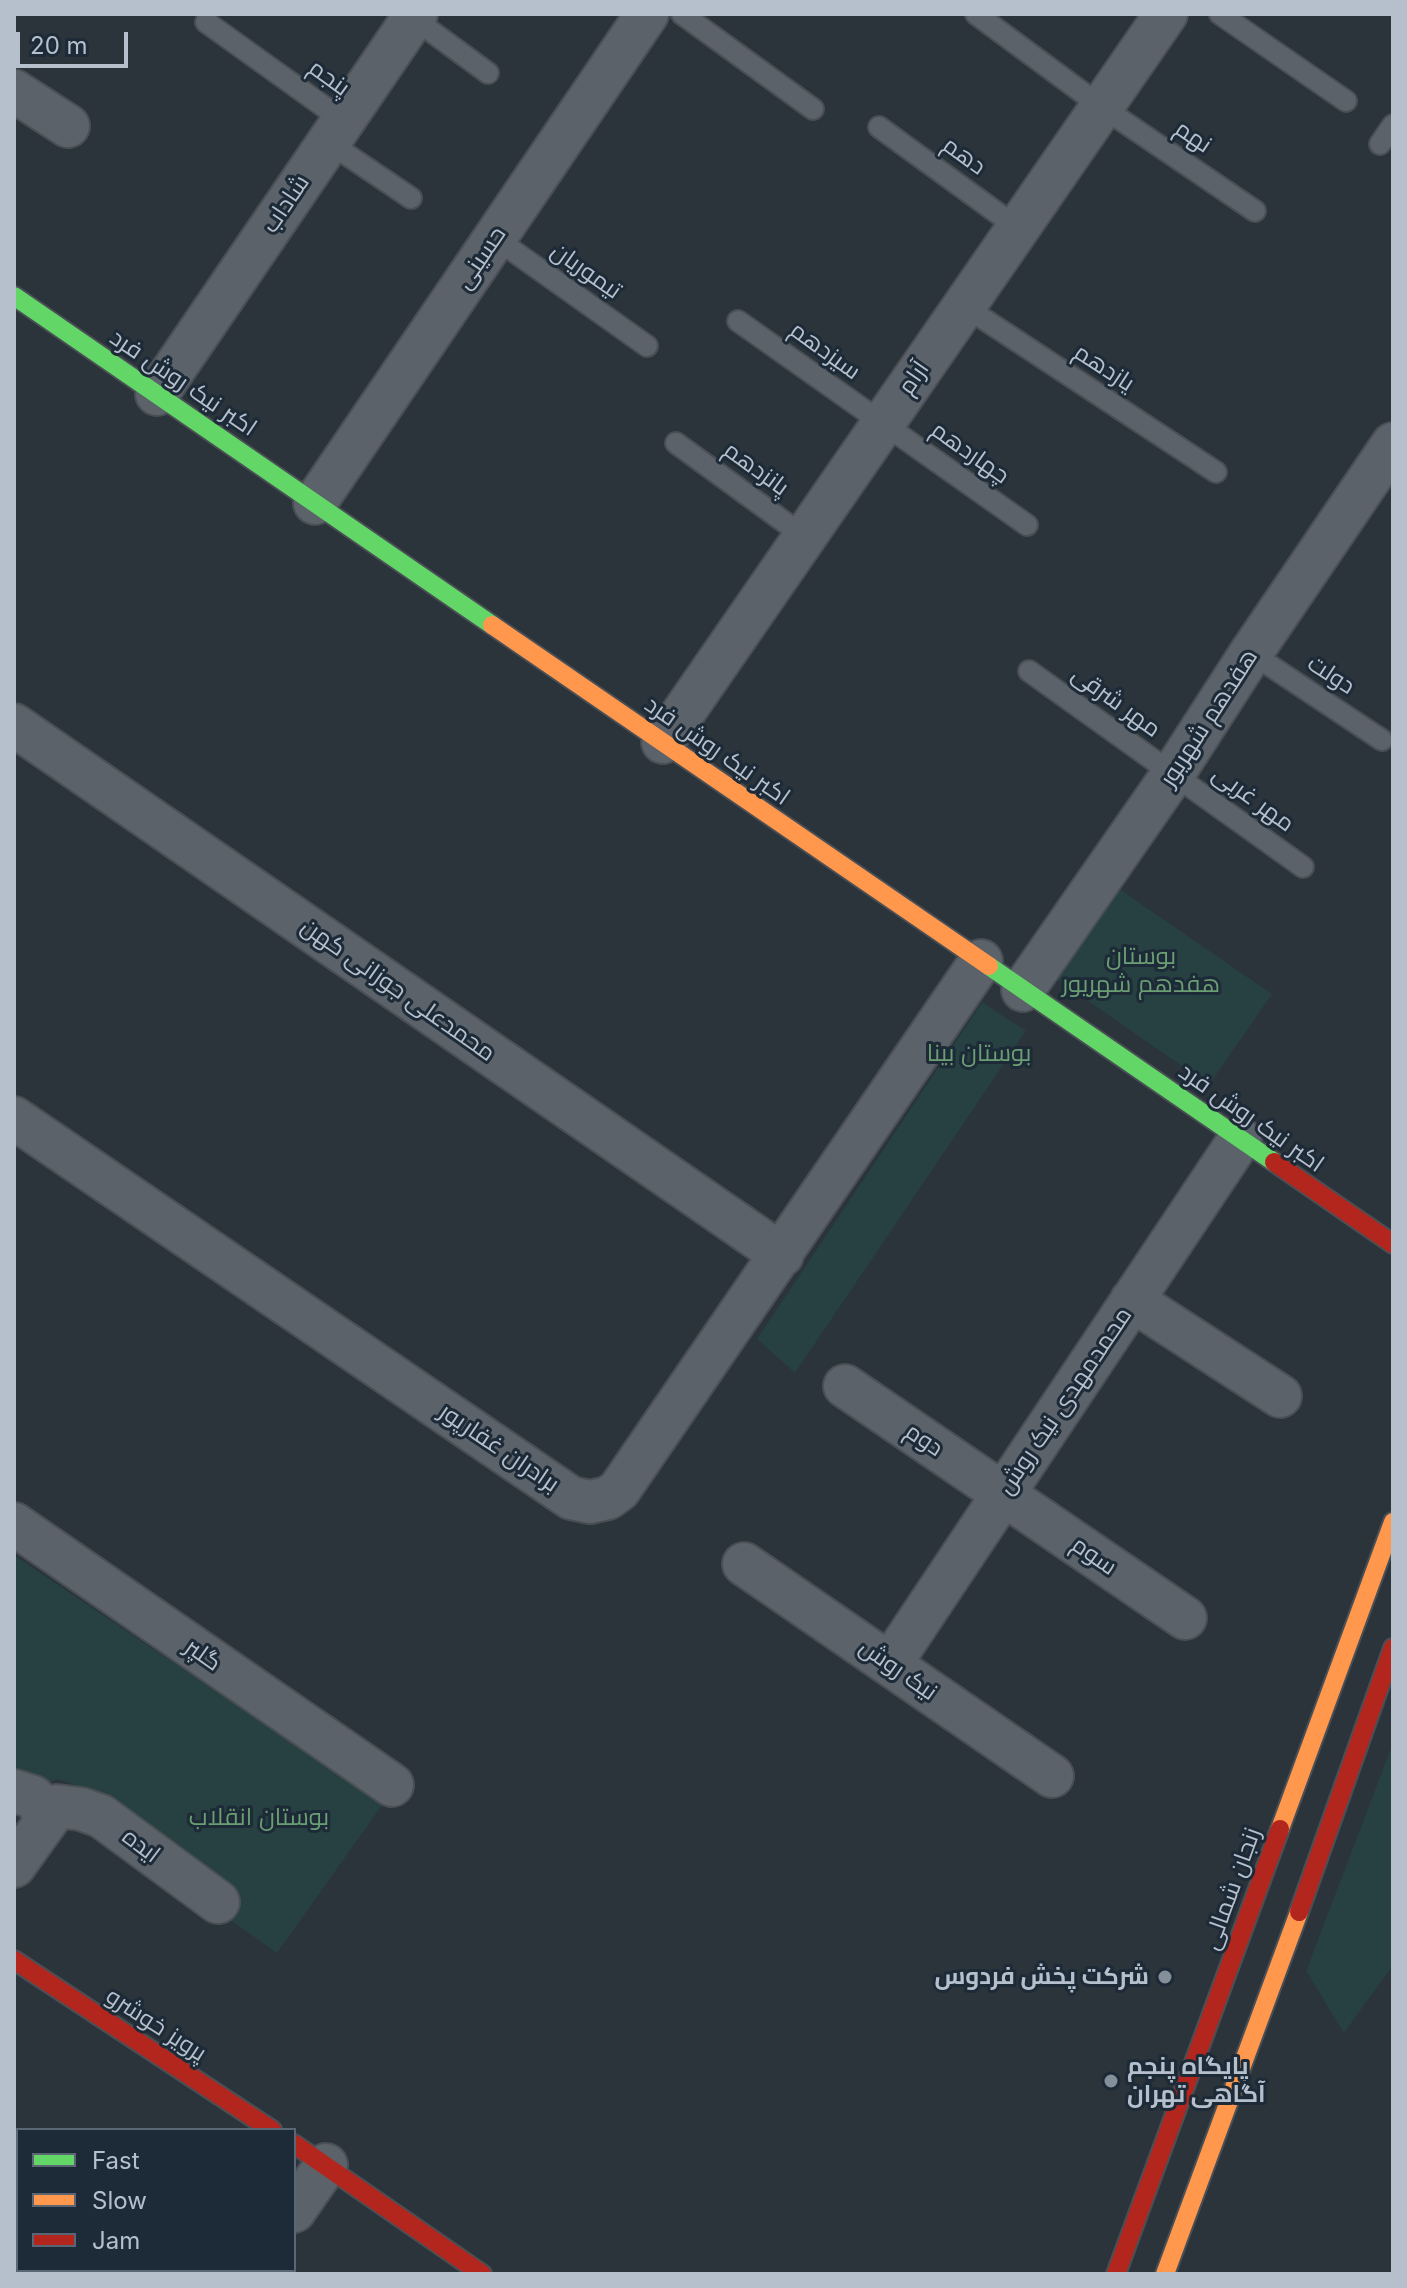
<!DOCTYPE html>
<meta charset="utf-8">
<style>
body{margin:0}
#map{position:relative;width:1407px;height:2288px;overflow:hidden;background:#2b333b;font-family:Inter,sans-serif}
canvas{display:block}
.frame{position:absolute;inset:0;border:16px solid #b5c0cc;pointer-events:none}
.legend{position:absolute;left:16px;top:2128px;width:280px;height:144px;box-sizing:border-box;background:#1d2a37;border:2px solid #5a6673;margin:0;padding:10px 14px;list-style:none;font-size:24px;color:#b5c0cc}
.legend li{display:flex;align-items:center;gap:16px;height:40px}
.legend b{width:40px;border:2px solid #5a6673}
.scale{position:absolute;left:16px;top:32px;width:112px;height:36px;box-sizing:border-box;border:4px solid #b5c0cc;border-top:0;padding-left:10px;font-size:24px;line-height:28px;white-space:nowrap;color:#b5c0cc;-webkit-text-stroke:6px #1d2a37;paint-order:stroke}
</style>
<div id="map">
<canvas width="1407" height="2288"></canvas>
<div class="frame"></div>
<ul class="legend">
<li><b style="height:10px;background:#63d668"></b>Fast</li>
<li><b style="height:10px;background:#ff974d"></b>Slow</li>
<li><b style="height:10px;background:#b3261e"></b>Jam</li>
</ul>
<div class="scale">20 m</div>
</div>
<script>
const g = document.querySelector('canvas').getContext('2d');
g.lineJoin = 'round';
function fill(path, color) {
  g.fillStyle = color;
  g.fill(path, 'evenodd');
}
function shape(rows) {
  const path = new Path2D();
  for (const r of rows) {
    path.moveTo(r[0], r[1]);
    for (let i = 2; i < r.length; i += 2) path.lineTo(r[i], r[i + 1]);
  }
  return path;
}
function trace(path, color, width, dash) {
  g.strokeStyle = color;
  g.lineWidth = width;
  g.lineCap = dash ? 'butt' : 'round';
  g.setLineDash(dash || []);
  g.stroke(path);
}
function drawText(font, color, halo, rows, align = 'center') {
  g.font = font + ' Inter,Cairo,sans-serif';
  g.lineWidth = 6;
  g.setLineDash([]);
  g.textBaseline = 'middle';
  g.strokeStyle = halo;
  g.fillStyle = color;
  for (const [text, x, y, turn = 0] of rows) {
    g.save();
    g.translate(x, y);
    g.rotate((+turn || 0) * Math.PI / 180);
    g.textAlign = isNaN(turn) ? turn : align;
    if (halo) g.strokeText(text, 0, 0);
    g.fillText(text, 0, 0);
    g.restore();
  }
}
fill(shape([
 [1118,888,1272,994,1209,1085,1055,978],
 [982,1002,1026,1031,795,1373,757,1339],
 [14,1555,383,1804,277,1953,219,1912,228,1896,78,1786,57,1779,45,1784,14,1775],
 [1393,1743,1393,1965,1344,2033,1306,1971]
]), '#274042');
const lane = shape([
 [682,14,813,109],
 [976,14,1102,107,1255,211],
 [1220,14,1346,101],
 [413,18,488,73],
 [206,22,344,121],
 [879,127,1018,228],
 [328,142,411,198],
 [1380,144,1393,125],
 [495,238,647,346],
 [964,306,1216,472],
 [738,321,1027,525],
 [676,443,805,537],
 [1251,653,1382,740],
 [1029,671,1303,867]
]);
const street = shape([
 [14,91,68,126],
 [157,394,416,14],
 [315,503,647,14],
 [14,725,782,1255],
 [663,742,1166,14],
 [1023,990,1173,774,1251,653,1393,444],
 [14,1118,571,1498,590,1502,608,1498,619,1490,981,961],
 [1132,1300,1280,1396],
 [845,1386,1185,1618],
 [14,1524,392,1785],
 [744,1564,1052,1776],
 [890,1664,1240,1139],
 [14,1791,33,1797,40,1805,45,1821],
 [14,1866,57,1806,81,1809,101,1816,218,1902],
 [294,2211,326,2165],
 [250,2274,253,2270]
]);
const fast = shape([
 [14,296,492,625],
 [989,966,1274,1162]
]);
const slow = shape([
 [492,625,989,966],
 [1280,1829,1393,1522],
 [1165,2274,1299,1912]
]);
const jam = shape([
 [1274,1162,1393,1244],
 [1299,1912,1393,1648],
 [14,1960,272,2130],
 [294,2144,482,2274],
 [1116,2274,1280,1829]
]);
trace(lane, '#494f55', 24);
trace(street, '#494f55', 46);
trace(fast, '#494f55', 22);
trace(slow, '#494f55', 22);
trace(jam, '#494f55', 22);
trace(lane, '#5b6269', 20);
trace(street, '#5b6269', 42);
trace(fast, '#63d668', 18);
trace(slow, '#ff974d', 18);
trace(jam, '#b3261e', 18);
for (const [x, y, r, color] of [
 [1165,1977,8,"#858f99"],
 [1111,2081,8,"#858f99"]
]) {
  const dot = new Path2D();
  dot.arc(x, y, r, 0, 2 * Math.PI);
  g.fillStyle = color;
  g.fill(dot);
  trace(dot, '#1d2a37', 3);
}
drawText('24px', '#b5c0cc', '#1d2a37', [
 ["پنجم",329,78,36],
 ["نهم",1193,137,34],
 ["دهم",964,156,36],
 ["شاداب",286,204,-56],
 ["حسینی",481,258,-56],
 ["تیموریان",586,271,35],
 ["سیزدهم",825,351,36],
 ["یازدهم",1104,368,33],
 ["آرام",914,378,-55],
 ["اکبر نیک روش فرد",183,383,34],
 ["چهاردهم",970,453,35],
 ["پانزدهم",756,469,36],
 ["دولت",1331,675,33],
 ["مهر شرقی",1116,702,36],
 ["هفدهم شهریور",1209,718,-57],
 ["اکبر نیک روش فرد",717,751,35],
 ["مهر غربی",1253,799,36],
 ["محمدعلی جوزانی کهن",398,990,35],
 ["اکبر نیک روش فرد",1251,1118,35],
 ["محمدمهدی نیک روش",1065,1401,-56],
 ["دوم",924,1440,34],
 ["برادران غفارپور",499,1448,34],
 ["سوم",1094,1556,35],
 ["گلپر",203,1655,35],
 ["نیک روش",898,1670,35],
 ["ایده",141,1846,37],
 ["زنجان شمالی",1232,1889,-70],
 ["پرویز خوشرو",156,2025,33]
]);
drawText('24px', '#6b9e73', '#1d2a37', [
 ["بوستان",1141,957],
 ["هفدهم شهریور",1141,985],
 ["بوستان بینا",979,1054],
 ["بوستان انقلاب",259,1818]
]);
drawText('bold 24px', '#b5c0cc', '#1d2a37', [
 ["شركت پخش فردوس",1149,1977],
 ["پایگاه پنجم",1127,2067,"left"],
 ["آگاهی تهران",1127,2095,"left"]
], 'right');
</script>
